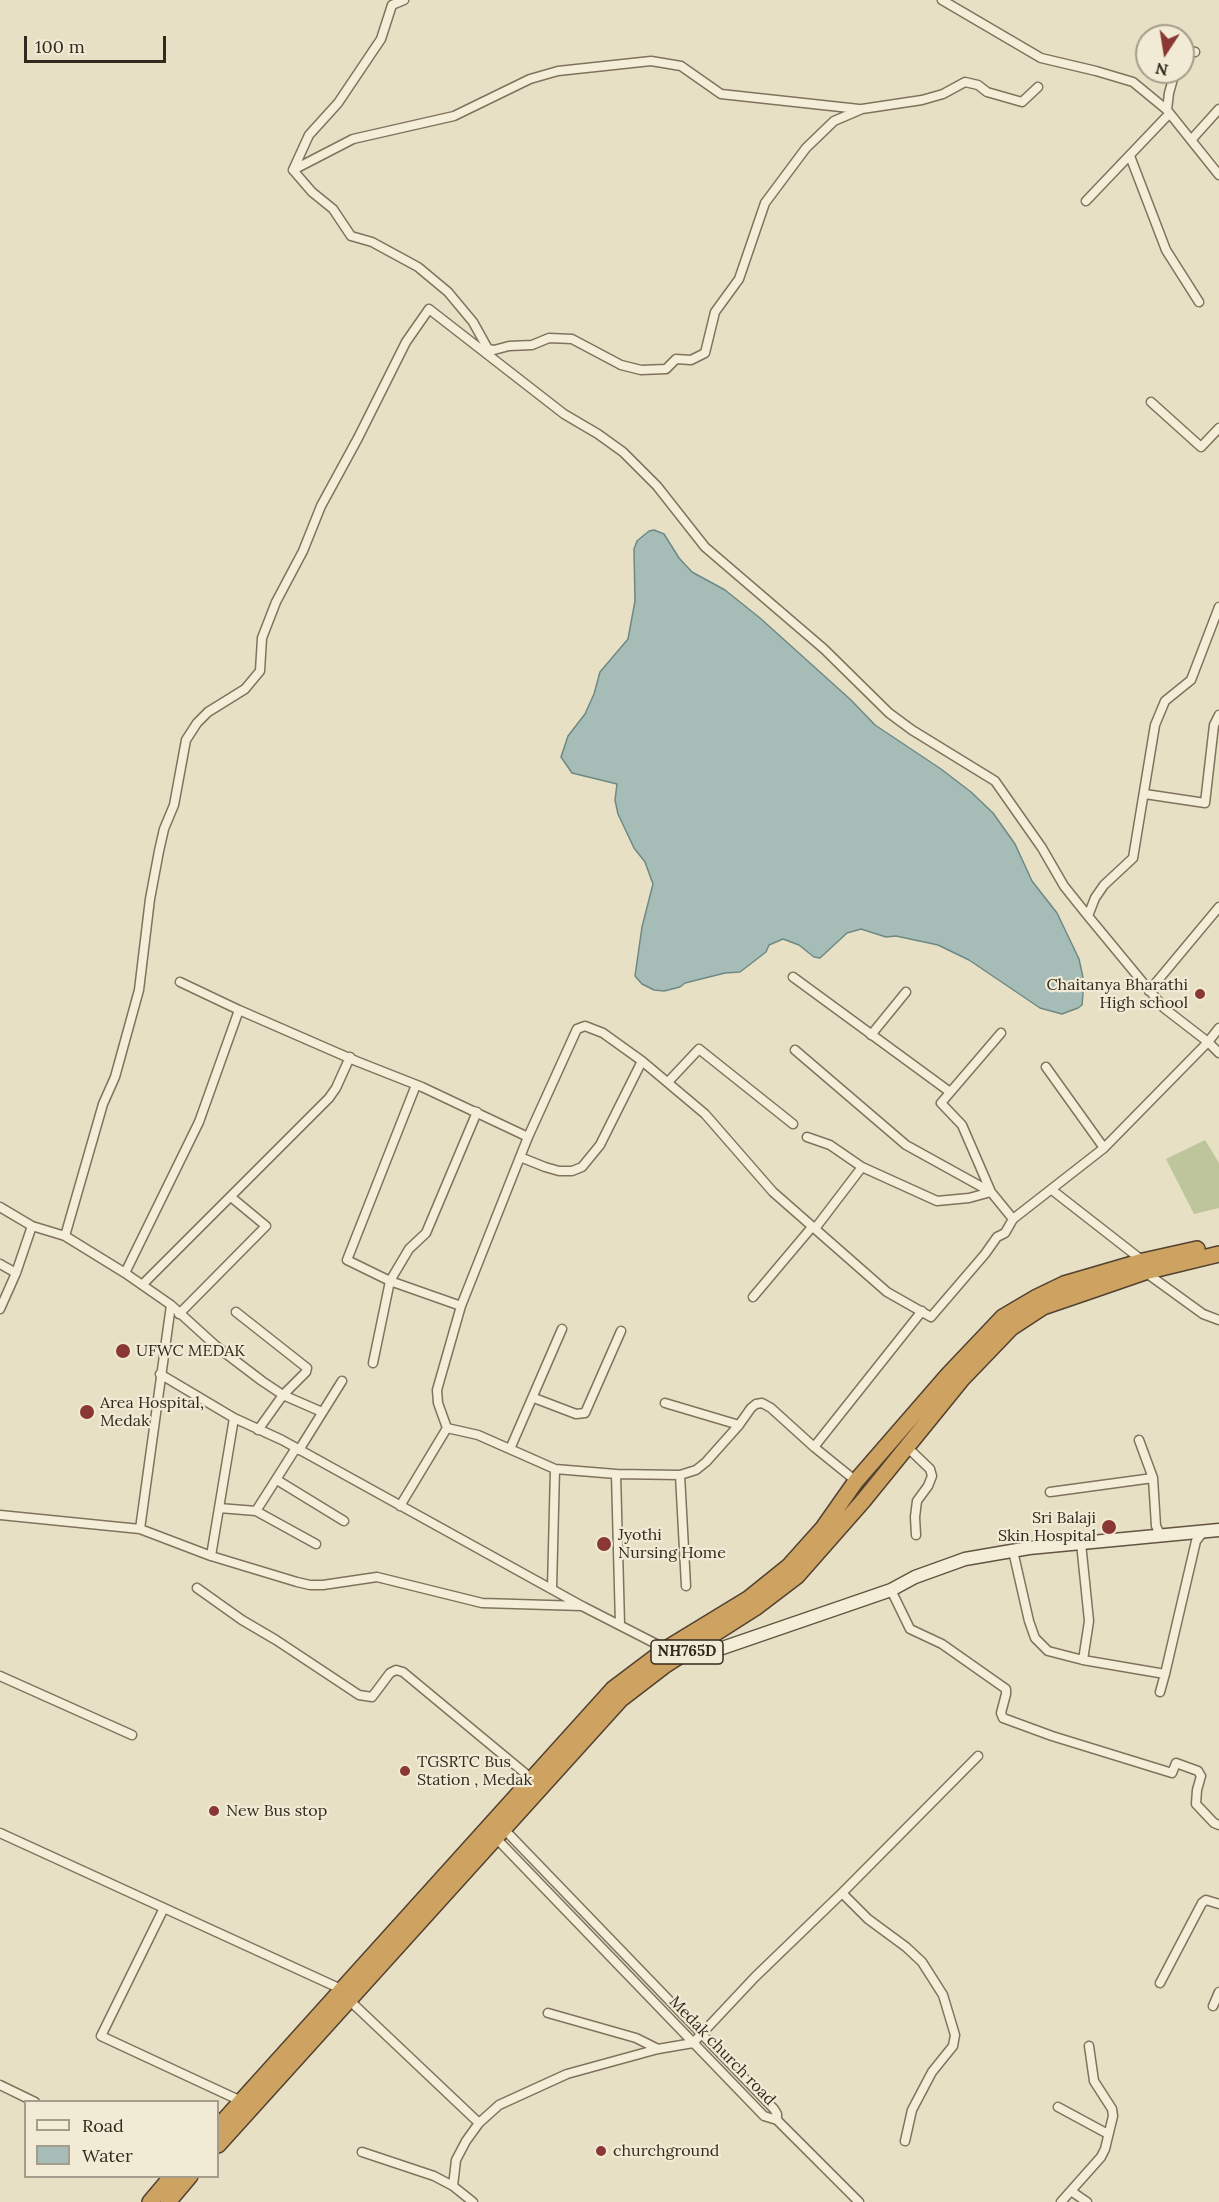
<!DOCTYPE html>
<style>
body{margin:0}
#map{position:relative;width:1219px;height:2202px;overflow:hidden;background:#e8e0c5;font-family:Lora,serif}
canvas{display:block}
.legend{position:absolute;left:24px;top:2100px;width:195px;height:78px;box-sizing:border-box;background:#f1ead4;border:2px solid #a59d8c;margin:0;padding:8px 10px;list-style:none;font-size:18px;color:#332a1f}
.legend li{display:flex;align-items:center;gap:12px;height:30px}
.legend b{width:30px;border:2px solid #a59d8c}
.north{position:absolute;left:1135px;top:24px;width:60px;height:60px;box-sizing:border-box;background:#f1ead4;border:2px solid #a59d8c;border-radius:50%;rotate:192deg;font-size:16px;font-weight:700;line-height:24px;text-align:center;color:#332a1f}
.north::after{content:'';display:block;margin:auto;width:21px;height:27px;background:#893835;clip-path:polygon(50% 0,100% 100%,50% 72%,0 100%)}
.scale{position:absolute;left:24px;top:36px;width:142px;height:27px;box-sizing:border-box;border:3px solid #332a1f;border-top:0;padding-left:8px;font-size:18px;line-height:21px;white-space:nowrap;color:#332a1f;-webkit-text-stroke:4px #f1ead4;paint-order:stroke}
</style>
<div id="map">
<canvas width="1219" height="2202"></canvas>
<ul class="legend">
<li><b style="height:8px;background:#f4edd7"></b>Road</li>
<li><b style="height:16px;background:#a6bcb7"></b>Water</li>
</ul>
<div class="north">N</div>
<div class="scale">100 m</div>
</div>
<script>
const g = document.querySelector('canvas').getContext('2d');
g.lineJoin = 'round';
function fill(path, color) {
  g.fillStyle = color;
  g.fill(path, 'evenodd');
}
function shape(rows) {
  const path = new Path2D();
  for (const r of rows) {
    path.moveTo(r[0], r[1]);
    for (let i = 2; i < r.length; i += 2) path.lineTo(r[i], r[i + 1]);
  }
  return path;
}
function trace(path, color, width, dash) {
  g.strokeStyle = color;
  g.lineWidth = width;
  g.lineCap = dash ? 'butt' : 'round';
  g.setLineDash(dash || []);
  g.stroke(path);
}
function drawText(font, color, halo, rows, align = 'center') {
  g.font = font + ' Lora,serif';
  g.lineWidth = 4.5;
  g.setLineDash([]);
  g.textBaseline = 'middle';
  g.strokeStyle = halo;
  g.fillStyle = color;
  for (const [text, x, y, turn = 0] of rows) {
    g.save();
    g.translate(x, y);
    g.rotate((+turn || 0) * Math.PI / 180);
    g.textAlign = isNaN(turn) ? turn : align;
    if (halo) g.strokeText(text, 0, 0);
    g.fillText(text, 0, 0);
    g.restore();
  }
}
fill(shape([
 [1205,1140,1219,1163,1219,1208,1194,1214,1166,1159]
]), '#bec59a');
const water = shape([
 [654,530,664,534,679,558,692,572,725,590,760,618,851,700,875,725,941,769,971,792,993,813,1015,844,1032,881,1057,913,1079,959,1084,982,1082,1005,1078,1008,1062,1014,1040,1008,969,960,938,945,896,936,886,937,861,929,847,933,820,958,814,957,799,945,783,939,769,945,766,952,740,972,725,973,685,983,680,987,664,991,654,990,642,984,635,976,642,927,653,884,645,862,634,848,618,814,615,800,617,784,572,773,561,757,568,736,585,714,594,694,600,672,628,639,635,601,634,549,637,541,649,531,654,530]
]);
fill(water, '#a6bcb7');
trace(water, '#6e8984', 1.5);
const street = shape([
 [404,0,392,5,381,39,338,103,309,135,293,170,353,139,454,116,530,79,558,71,651,61,681,66,721,94,859,109],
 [942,0,1041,58,1096,71,1133,82,1167,110,1219,175],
 [1183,59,1190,51,1195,52],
 [1167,110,1169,93,1175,72],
 [1192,139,1219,109],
 [1130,156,1166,250,1199,302],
 [293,170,312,192,333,209,351,236,372,242,418,267,448,292,473,322,488,349,494,350,509,346,532,345,549,338,572,339,621,365,641,370,666,369,676,359,691,360,705,353,715,312,739,279,765,203,806,148,834,121,862,109,922,100,943,94,965,82,978,85,987,92,1022,102,1038,87],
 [1086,201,1169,114],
 [1151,402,1201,447,1219,428],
 [1145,794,1205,803,1214,725,1219,715],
 [793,977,950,1092],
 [180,982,239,1010],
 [1149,991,1219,907],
 [1219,1028,1208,1042,1219,1053],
 [871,1035,906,992],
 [795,1050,906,1145,991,1192,1013,1219],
 [1046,1067,1104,1148],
 [668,1082,699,1049,793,1124],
 [416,1085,347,1260,390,1281,461,1306,437,1390,438,1403,447,1428],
 [807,1137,830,1145,862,1167],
 [520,1157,545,1167,559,1171,572,1171,582,1167,600,1145,642,1061],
 [1052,1190,1143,1261],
 [0,1207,32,1226,65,1236,125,1273],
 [65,1236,103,1104,115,1077,139,990,150,899,159,851,164,829,174,805,186,740,197,723,208,712,245,689,260,671,262,638,276,602,303,551,321,506,358,438,406,342,429,309,564,414,598,434,623,452,657,486,705,547,824,649,889,713,912,730,995,781,1042,848,1064,886,1088,916],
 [0,1264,16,1273],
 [1145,1272,1203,1314,1219,1320],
 [142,1285,329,1098,336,1088,350,1057],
 [753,1297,812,1227,817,1226,862,1167,937,1201,969,1198,991,1192,962,1125,941,1103,1001,1033],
 [171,1305,125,1273,199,1122,239,1010,356,1061,422,1087,528,1137],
 [461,1306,528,1137,577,1029,585,1026,603,1033,642,1061,705,1114,773,1192,887,1292,931,1317,985,1254,997,1237,1005,1233,1013,1219,1104,1148,1208,1042,1164,1008,1088,916,1095,898,1104,885,1133,858,1155,725,1165,701,1191,680,1219,607],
 [0,1309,16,1273,32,1226],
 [236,1312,307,1368,306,1372,283,1395,258,1430],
 [179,1314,266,1226,231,1197],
 [373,1363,390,1281,409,1249,426,1233,477,1112,473,1111],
 [160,1374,234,1418,282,1440,582,1606,666,1649],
 [534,1398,576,1414,585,1413,621,1331],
 [665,1403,739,1425],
 [1139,1440,1153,1478,1156,1526,1161,1536],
 [814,1447,922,1311],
 [907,1447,930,1469,932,1476,928,1486,917,1501,915,1517,916,1535],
 [510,1449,562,1329],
 [299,1450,342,1381],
 [680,1475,686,1586],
 [277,1480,344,1521],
 [1050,1492,1153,1478],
 [400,1506,447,1428,478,1435,555,1469,616,1474],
 [219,1508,256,1511,316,1544],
 [256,1511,296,1448],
 [0,1515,140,1529,211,1556,297,1582,310,1585,323,1585,377,1577,482,1603,582,1606],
 [140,1529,171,1305,216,1346,262,1381,283,1395,322,1412],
 [1081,1543,1089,1621,1083,1660],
 [1013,1551,1029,1621,1035,1638,1048,1651,1083,1660,1165,1674,1196,1541,1204,1531],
 [211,1556,234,1418],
 [197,1588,242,1620,276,1640,359,1695,372,1697,390,1673,396,1670,403,1672,532,1779],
 [552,1588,555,1469],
 [891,1590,910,1629,942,1644,1006,1689,1006,1694,1001,1713,1003,1718,1052,1736,1172,1773,1176,1763,1198,1771,1201,1776,1197,1790,1196,1804,1214,1823,1219,1825],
 [620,1625,616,1474,680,1475,696,1470,706,1462,739,1425,751,1408,756,1404,762,1403,771,1408,814,1447,856,1481],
 [0,1676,132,1735],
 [1160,1692,1165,1674],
 [501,1826,774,2109,777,2114,777,2120],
 [0,1833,341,1989],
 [493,1835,764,2116,777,2120],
 [842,1893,868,1919,906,1947,922,1962,943,1995,955,2035,953,2046,932,2072,912,2110,905,2141],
 [164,1908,101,2036,241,2101],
 [1160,1983,1202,1903,1206,1900,1219,1904],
 [348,1999,479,2123,466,2141,456,2160,453,2186],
 [1213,2006,1219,1992],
 [548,2013,636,2038,658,2049],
 [0,2085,35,2102],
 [1058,2107,1108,2134],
 [777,2120,859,2202],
 [479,2123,499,2105,567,2074,658,2049,693,2043,755,1977,842,1893,978,1756],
 [362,2152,434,2176,453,2186,473,2202],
 [1071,2191,1087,2202],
 [1061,2202,1101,2157,1105,2149,1113,2116,1112,2109,1094,2081,1089,2046]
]);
const secondary = shape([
 [679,1653,702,1655,891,1590,915,1577,965,1559,1029,1548,1219,1530]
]);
const highway = shape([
 [218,2127,613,1689,666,1649,748,1599,789,1566,823,1528,856,1481,948,1375,1003,1317,1037,1297,1064,1284,1143,1261,1197,1249],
 [218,2145,621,1699,664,1666,755,1608,797,1576,863,1501,962,1379,1011,1328,1043,1307,1087,1292,1145,1272,1219,1254],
 [150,2202,172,2176],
 [168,2202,190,2176]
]);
trace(street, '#81725d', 11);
trace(secondary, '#635340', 15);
trace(highway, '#504131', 18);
trace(street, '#f4edd7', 8);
trace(secondary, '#f4edd7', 12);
trace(highway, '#cea260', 15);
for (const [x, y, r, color] of [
 [1200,994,6,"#893835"],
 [123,1351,8,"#893835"],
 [87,1412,8,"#893835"],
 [1109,1527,8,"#893835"],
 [604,1544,8,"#893835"],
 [405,1771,6,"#893835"],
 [214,1811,6,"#893835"],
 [601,2151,6,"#893835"]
]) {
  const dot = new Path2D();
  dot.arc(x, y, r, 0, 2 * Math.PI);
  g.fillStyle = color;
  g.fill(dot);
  trace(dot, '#f1ead4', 2);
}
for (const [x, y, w] of [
 [687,1652,72]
]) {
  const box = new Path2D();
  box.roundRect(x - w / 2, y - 12, w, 24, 4.5);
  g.fillStyle = '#f1ead4';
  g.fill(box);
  trace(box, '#332a1f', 1.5);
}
drawText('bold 15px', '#332a1f', null, [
 ["NH765D",687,1652]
]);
drawText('16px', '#332a1f', '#f1ead4', [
 ["Chaitanya Bharathi",1188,985,"right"],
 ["High school",1188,1003,"right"],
 ["UFWC MEDAK",136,1351],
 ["Area Hospital,",100,1403],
 ["Medak",100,1421],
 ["Sri Balaji",1096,1518,"right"],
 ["Skin Hospital",1096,1536,"right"],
 ["Jyothi",618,1535],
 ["Nursing Home",618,1553],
 ["TGSRTC Bus",417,1762],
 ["Station , Medak",417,1780],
 ["New Bus stop",226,1811],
 ["churchground",613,2151]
], 'left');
drawText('16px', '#332a1f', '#f1ead4', [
 ["Medak church road",722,2051,46]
]);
</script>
